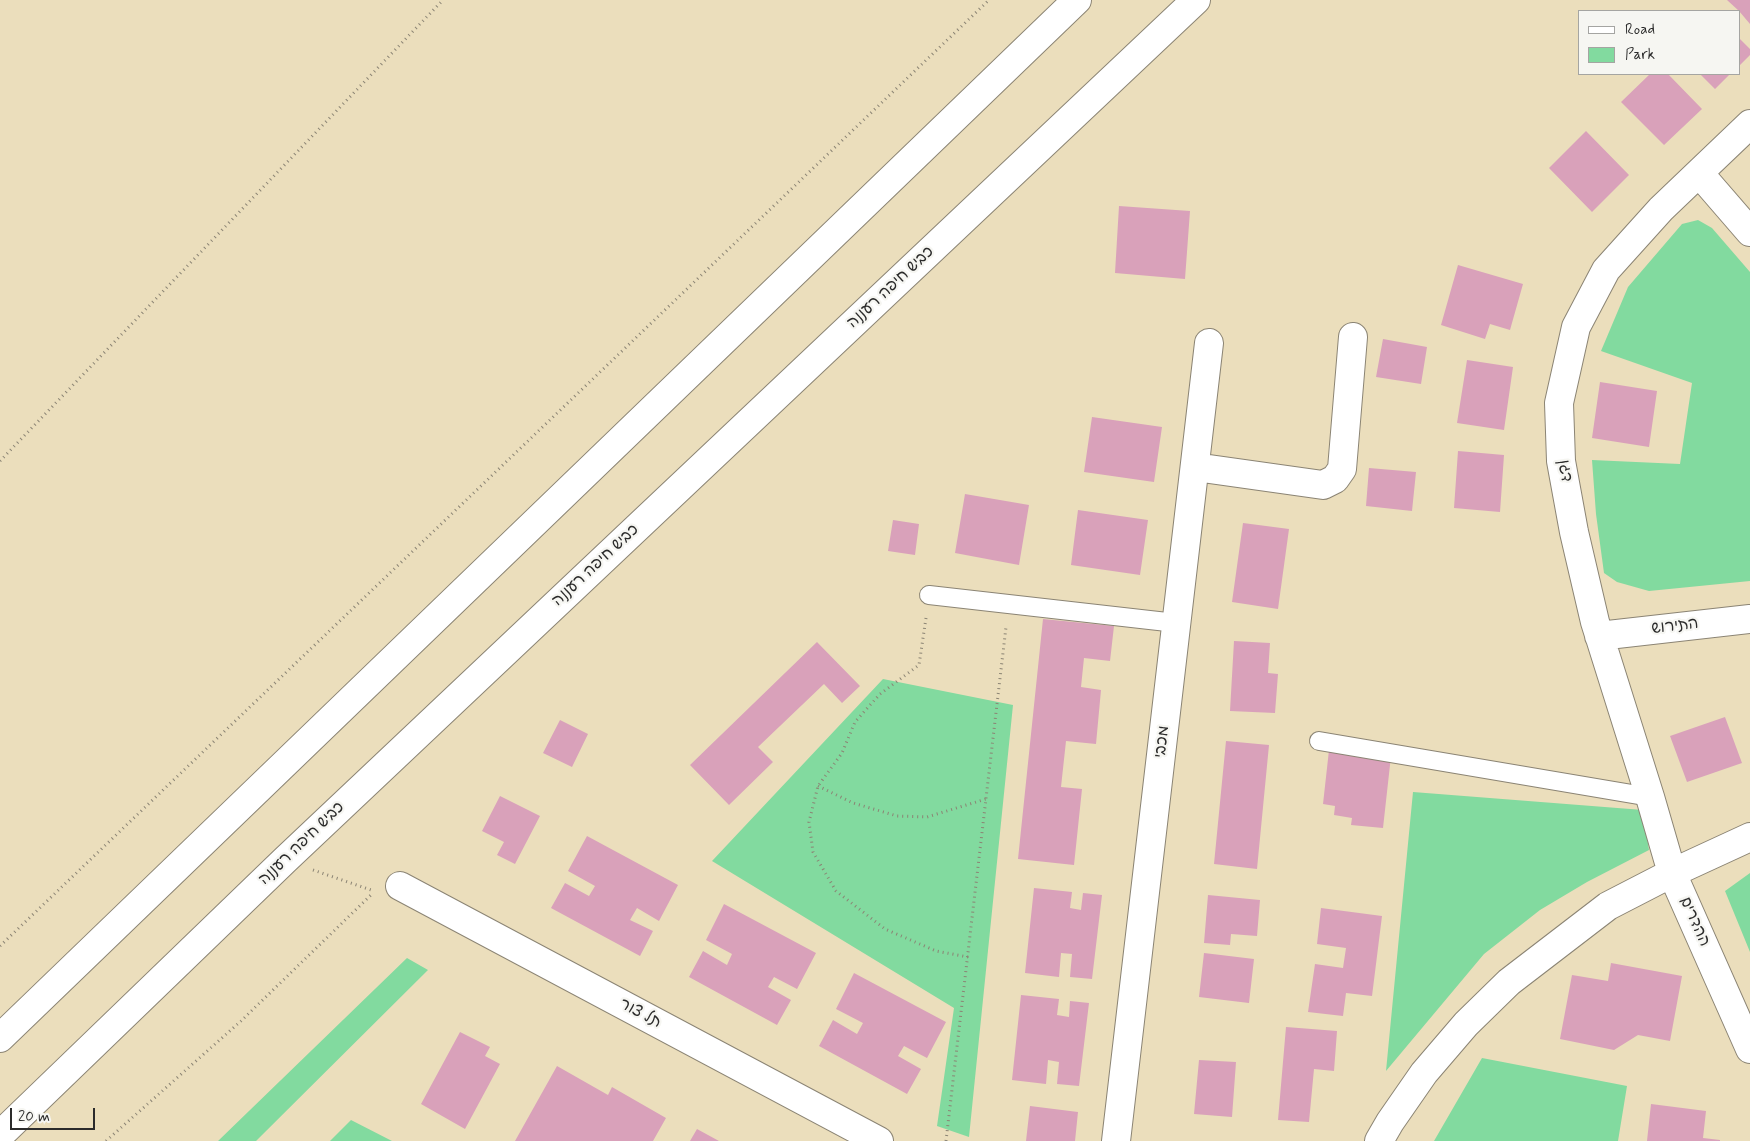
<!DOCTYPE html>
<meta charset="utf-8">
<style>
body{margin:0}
#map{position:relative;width:1750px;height:1141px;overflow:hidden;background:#ebdebc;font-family:Mynerve,sans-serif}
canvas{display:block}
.legend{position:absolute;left:1578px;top:10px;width:162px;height:65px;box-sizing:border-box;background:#f6f6f2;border:1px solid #a5a5a2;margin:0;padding:6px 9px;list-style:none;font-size:15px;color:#2b2b2b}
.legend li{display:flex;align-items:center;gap:10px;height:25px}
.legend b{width:25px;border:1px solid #a5a5a2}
.scale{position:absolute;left:10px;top:1108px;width:85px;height:22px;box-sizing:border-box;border:2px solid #2b2b2b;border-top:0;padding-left:6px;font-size:15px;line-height:18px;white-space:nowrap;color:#2b2b2b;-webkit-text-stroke:4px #f6f6f2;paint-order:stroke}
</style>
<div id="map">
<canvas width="1750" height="1141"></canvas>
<ul class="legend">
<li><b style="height:6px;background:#fff"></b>Road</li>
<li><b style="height:14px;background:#82da9f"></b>Park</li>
</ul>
<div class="scale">20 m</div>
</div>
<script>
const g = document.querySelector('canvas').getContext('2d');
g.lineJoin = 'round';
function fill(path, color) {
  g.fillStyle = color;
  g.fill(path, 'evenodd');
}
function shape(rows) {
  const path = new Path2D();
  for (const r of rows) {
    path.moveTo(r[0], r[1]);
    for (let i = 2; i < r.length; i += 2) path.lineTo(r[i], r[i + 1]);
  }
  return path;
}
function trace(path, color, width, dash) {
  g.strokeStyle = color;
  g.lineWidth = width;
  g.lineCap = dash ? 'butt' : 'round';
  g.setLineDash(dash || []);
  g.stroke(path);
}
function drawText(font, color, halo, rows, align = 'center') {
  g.font = font + ' Mynerve,"Playpen Sans Hebrew",sans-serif';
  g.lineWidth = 4.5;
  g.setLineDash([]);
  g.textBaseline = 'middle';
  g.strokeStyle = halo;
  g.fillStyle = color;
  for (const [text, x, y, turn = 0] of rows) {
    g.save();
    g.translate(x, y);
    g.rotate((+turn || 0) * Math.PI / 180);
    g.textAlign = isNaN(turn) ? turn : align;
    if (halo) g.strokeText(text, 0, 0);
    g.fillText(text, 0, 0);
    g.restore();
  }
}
fill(shape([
 [1698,220,1712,228,1750,272,1750,581,1649,591,1617,582,1604,573,1596,514,1592,460,1680,464,1692,383,1601,351,1628,287,1682,224],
 [883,679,1013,705,969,1137,937,1126,954,1008,712,861],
 [1413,792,1643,810,1649,850,1587,882,1540,910,1484,954,1386,1071],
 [1750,873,1750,952,1725,891],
 [407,958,428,970,256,1141,218,1141],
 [1482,1058,1627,1086,1618,1141,1434,1141],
 [351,1120,392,1141,330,1141]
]), '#82da9f');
fill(shape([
 [1727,0,1750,0,1750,24,1739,11],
 [1739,38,1750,49,1750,55,1739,66],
 [1650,74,1668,74,1702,109,1664,145,1621,102],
 [1700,74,1730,74,1715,89],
 [1586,131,1629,175,1592,212,1549,168],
 [1119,206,1190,211,1185,279,1115,273],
 [1458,265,1523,284,1510,330,1490,324,1485,339,1441,325],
 [1383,339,1427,347,1421,384,1376,377],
 [1467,360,1513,367,1504,430,1457,423],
 [1600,382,1657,391,1649,447,1592,438],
 [1092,417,1162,427,1154,482,1084,472],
 [1458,451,1504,455,1500,512,1454,508],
 [1369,468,1416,472,1412,511,1366,506],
 [965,494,1029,505,1019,565,955,553],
 [1078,510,1148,520,1140,575,1071,565],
 [893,520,919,524,915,555,888,551],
 [1243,523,1289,529,1278,609,1232,602],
 [1043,619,1114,626,1110,661,1084,658,1081,687,1101,690,1096,744,1066,741,1061,787,1082,789,1074,865,1018,859],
 [1234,641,1270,643,1268,673,1278,674,1275,713,1230,711],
 [817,642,860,686,842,703,824,684,758,747,773,762,729,805,690,765],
 [1725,717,1742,763,1687,782,1670,736],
 [560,720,588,734,572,767,543,753],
 [1226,741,1269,745,1257,869,1214,864],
 [1329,750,1391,756,1383,828,1351,825,1352,818,1334,815,1335,806,1323,804],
 [500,796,540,816,515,864,497,855,504,842,482,831],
 [587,836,678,885,659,921,637,908,630,920,653,931,640,956,551,908,565,883,589,896,595,886,568,871],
 [1034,888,1072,892,1070,908,1081,910,1083,893,1102,895,1092,979,1070,977,1072,954,1061,953,1059,977,1025,973],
 [1208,895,1260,900,1257,936,1231,934,1230,945,1204,943],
 [724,904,816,953,797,989,774,977,768,987,791,1000,777,1025,689,977,703,951,727,965,732,954,706,940],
 [1321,908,1382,916,1372,996,1346,993,1343,1016,1308,1012,1315,964,1343,968,1346,948,1317,944],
 [1204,953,1254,959,1249,1003,1199,997],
 [1611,963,1682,976,1670,1041,1638,1035,1614,1050,1560,1039,1572,975,1608,981],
 [854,973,946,1022,927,1058,904,1046,898,1056,921,1069,907,1094,819,1046,833,1020,857,1034,863,1023,836,1009],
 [1021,995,1059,999,1057,1015,1069,1017,1070,1001,1089,1003,1079,1086,1057,1084,1059,1062,1048,1060,1046,1084,1012,1080],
 [1286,1027,1337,1031,1334,1071,1314,1069,1309,1122,1278,1120],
 [460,1032,490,1047,485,1056,500,1064,465,1129,421,1104],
 [1199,1060,1236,1062,1232,1117,1194,1114],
 [557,1066,608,1095,612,1087,666,1118,653,1141,515,1141],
 [1651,1104,1706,1111,1703,1138,1720,1140,1720,1141,1647,1141],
 [1030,1106,1078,1112,1075,1141,1026,1141],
 [697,1129,719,1141,690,1141]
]), '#d9a1ba');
const lane = shape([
 [929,595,1176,623],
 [1319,741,1650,797]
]);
const street = shape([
 [1699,173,1750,232],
 [1195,467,1323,485,1335,479,1342,469,1353,337],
 [1599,636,1750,619],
 [1750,837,1672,873,1750,1049],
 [400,886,879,1141],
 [1116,1141,1209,343],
 [1379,1141,1390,1122,1424,1073,1466,1024,1509,982,1608,906,1672,873,1650,797,1595,622,1574,532,1561,461,1559,403,1576,327,1606,270,1661,209,1750,124]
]);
const highway = shape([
 [0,1038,1077,0],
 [0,1135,285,860,1196,0]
]);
trace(lane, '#8b8474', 20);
trace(street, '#8b8474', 30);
trace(highway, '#8b8474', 30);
trace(shape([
 [0,461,443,0],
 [926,618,919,665,880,694,855,722,842,753,818,786,809,822,813,852,836,891,885,929,936,951,968,957],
 [818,786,853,803,897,816,927,817,986,799],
 [313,870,374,891],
 [0,946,989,0],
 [106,1141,241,1021,372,894],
 [946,1141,1006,627]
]), '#8b8474', 3, [1, 4]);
trace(lane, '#fff', 18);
trace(street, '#fff', 28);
trace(highway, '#fff', 28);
drawText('16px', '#2b2b2b', '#f6f6f2', [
 ["כביש חיפה רעננה",891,288,-43],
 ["דגן",1564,471,81],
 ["כביש חיפה רעננה",596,566,-43],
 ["התירוש",1675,627,-7],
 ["מכבי",1163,742,-83],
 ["כביש חיפה רעננה",302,844,-44],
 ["ההדרים",1694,922,66],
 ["תל צור",640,1014,28]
]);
</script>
